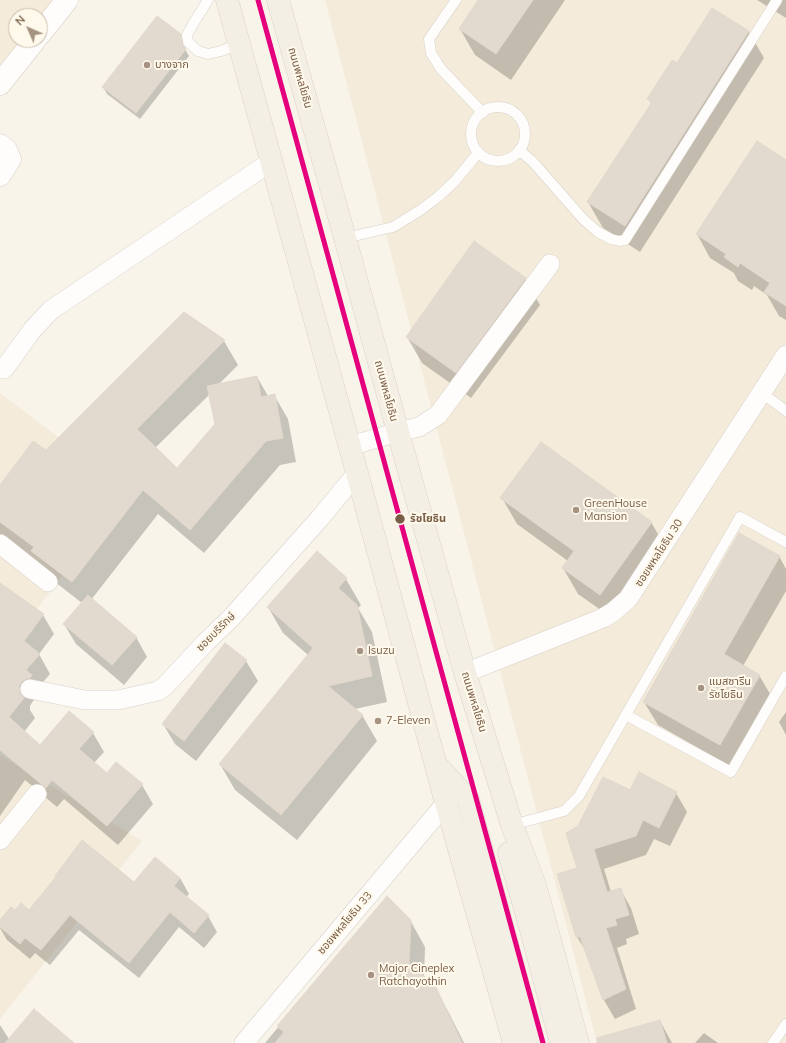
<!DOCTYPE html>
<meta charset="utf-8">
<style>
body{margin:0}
#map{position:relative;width:786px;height:1043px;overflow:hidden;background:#f8f4ea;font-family:Mulish,sans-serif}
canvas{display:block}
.north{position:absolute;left:8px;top:8px;width:40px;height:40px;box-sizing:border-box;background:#fff9ec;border:1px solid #c9bbaa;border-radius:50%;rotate:315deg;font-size:11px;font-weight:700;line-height:16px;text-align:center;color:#795e47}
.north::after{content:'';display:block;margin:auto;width:14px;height:18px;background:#a59280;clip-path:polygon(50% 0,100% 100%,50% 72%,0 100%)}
</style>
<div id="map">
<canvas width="786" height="1043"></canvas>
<div class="north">N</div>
</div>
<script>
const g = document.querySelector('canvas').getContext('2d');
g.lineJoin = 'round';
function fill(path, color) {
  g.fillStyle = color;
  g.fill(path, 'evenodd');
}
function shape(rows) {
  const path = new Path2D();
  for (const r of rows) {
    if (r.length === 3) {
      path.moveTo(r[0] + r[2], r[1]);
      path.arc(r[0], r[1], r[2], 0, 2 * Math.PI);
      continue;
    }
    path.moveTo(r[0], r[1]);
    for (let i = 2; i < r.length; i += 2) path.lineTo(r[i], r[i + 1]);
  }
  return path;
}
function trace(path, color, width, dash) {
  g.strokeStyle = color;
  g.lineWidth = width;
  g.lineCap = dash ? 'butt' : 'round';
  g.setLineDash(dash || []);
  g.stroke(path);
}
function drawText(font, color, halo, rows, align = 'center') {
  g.font = font + ' Mulish,"Noto Sans Thai",sans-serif';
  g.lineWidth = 4;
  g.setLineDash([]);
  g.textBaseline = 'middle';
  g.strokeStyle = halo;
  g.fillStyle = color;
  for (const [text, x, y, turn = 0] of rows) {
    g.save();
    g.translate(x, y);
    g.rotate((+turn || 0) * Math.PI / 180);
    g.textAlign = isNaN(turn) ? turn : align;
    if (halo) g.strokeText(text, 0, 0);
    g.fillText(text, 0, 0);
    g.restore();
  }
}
fill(shape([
 [0,0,54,0,40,17,16,16,16,40,21,40,0,66],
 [325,0,786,0,786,1043,597,1043],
 [0,393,129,491,0,656],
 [0,755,142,841,0,1019]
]), '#f4ebda');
fill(shape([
 [480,0,565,0,511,80,475,55,460,29],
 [757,0,786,0,786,18],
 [712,9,749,32,764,58,640,252,603,228,588,202,652,104,648,99,677,64],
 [180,35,184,42,185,49,189,56,140,119,107,94,103,87],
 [786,161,786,320,779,316,767,295,754,286,752,290,738,281,734,273,710,258,697,234],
 [525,279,540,305,471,398,422,363,407,337],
 [184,313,224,341,238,365,219,384,257,377,268,396,274,395,288,419,296,462,280,465,204,553,158,514,91,600,136,637,147,657,124,685,76,644,64,624,82,603,46,575,0,535,0,487,46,452],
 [210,394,216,424,177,470,155,448],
 [502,498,651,522,666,548,615,620,578,594,563,568,568,561,517,524],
 [779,556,786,569,786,591,743,666,759,675,773,699,733,768,658,725,644,702],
 [346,579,361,605,358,608,372,632,387,702,355,709,362,715,377,741,297,840,235,790,220,764,308,655,283,633,268,607],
 [0,584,43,615,54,634,39,654,50,674,38,688,37,698,33,701,30,706,30,710,35,718,24,732,41,746,93,733,104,752,94,763,108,774,142,785,153,804,118,845,64,799,57,807,25,780,0,816],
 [225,645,246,661,258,681,196,761,175,744,163,724],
 [786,712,786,735,779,722],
 [630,791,676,793,687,812,670,846,654,839,646,855,604,869,611,892,620,889,631,908,639,934,626,939,627,944,617,948,636,1009,615,1019,604,1000,587,953,577,937,559,875,579,869],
 [180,878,189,894,186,897,208,916,217,932,204,948,179,927,139,978,79,930,50,965,35,953,30,959,7,940,0,928,0,921,16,911,29,911,135,883],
 [410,920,425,947,424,978,434,986,449,1013,464,1043,265,1043,361,928],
 [660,1021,672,1043,599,1043],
 [0,1025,9,1039,72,1043,0,1043],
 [704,1033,718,1043,695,1043]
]), '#0003');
const building = shape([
 [478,0,533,0,496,54,459,29,478,0],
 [712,8,749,31,625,226,587,202,652,102,647,99,672,60,677,63,712,8],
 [157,16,181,34,182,43,186,49,136,113,102,87,157,16],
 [757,141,786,160,786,306,764,292,770,283,740,263,738,267,724,257,726,254,696,234,757,141],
 [474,241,526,278,456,373,406,337,474,241],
 [184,312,225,340,137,429,177,468,215,424,207,386,257,376,261,397,275,394,283,438,266,441,190,530,143,490,72,582,31,551,34,547,0,522,0,485,33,441,46,450,184,312],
 [541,442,652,522,600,595,562,568,574,551,500,498,541,442],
 [739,533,780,556,724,654,760,675,720,745,643,702,739,533],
 [317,551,347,578,338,588,357,605,372,676,328,686,363,715,281,815,219,764,313,648,267,607,317,551],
 [0,583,44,614,24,641,40,654,26,670,32,675,30,678,26,679,22,681,19,686,20,693,24,698,9,717,40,745,69,711,94,732,79,749,107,773,116,762,143,784,107,826,52,780,46,788,0,750,0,583],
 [88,595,137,637,112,665,63,624,88,595],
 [225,643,247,660,184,741,162,724,225,643],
 [639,772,677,792,659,828,643,820,636,836,594,849,607,892,621,888,629,915,615,919,617,925,606,928,626,989,603,1000,580,937,576,937,557,874,577,868,566,833,578,826,603,777,630,790,639,772],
 [82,840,134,882,155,857,180,878,174,886,209,915,194,933,170,912,129,963,70,915,41,950,25,938,20,944,0,927,0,920,11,907,15,910,21,903,29,910,56,877,55,876,82,840],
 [387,896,411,920,409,964,435,985,462,1043,275,1043,284,1032,277,1026,387,896],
 [34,1009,74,1043,5,1043,34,1009],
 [660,1020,667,1043,597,1043,597,1038,660,1020]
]);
fill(building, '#e3dacf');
trace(building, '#e2d8cc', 1);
const lane = shape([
 [208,0,193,24,187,35,188,42,198,51,208,54,221,51,239,44],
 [456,0,429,39,431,53,441,69,483,113],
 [498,134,27],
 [519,150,533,162,583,219,598,232,611,239,619,241,625,240,777,0],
 [345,238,393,227,419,211,438,197,455,181,478,153],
 [762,393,786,411],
 [626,715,731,772,786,676],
 [512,825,564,811,579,796,740,517,786,542],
 [773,1043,786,1024]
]);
const street = shape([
 [4,369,33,329,51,310,272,161],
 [350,446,398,432,419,427,438,415,550,264],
 [0,544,48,582],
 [465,673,603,618,613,612,628,599,786,355],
 [30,689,85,700,118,700,158,691,164,687,206,642,231,618,320,518,357,473],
 [0,840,37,794],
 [244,1043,446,803]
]);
const secondary = shape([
 [40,34,67,0],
 [0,84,35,40],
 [0,145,6,150,10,159,0,175]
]);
const primary = shape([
 [227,0,357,473,446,803,514,1043],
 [278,0,345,238,398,432,465,673,512,825,535,885,578,1043],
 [438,767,468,799,534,1043],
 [509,853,531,930,561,1043]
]);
trace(lane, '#d7d1c8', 11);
trace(street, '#d7d1c8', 20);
trace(secondary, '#d7d0c6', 23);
trace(primary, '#dad1c8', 23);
trace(lane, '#fefdfc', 10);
trace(street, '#fefdfc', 19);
trace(secondary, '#fefdfc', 22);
trace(primary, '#f3efe5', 22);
trace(shape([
 [258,0,543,1043]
]), '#e5007d', 5);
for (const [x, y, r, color] of [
 [147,65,4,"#a59280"],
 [576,510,4,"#a59280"],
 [400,519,5.5,"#795e47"],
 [360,651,4,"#a59280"],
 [701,688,4,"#a59280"],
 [378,721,4,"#a59280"],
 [371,975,4,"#a59280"]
]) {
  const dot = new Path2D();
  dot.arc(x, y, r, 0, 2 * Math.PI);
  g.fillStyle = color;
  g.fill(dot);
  trace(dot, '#fff9ec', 1.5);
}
drawText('11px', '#795e47', '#fff9ec', [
 ["บางจาก",155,65],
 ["GreenHouse",584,504],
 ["Mansion",584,517],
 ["Isuzu",368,651],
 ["แมสซารีน",709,682],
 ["รัชโยธิน",709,695],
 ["7-Eleven",386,721],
 ["Major Cineplex",379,969],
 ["Ratchayothin",379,982]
], 'left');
drawText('11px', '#795e47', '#fff9ec', [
 ["ถนนพหลโยธิน",300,78,74],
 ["ถนนพหลโยธิน",386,391,75],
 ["ซอยพหลโยธิน 30",659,553,-57],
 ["ซอยบริรักษ์",216,632,-45],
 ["ถนนพหลโยธิน",474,702,73],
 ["ซอยพหลโยธิน 33",345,923,-50]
]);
drawText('bold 11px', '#795e47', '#fff9ec', [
 ["รัชโยธิน",410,519]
], 'left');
</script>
